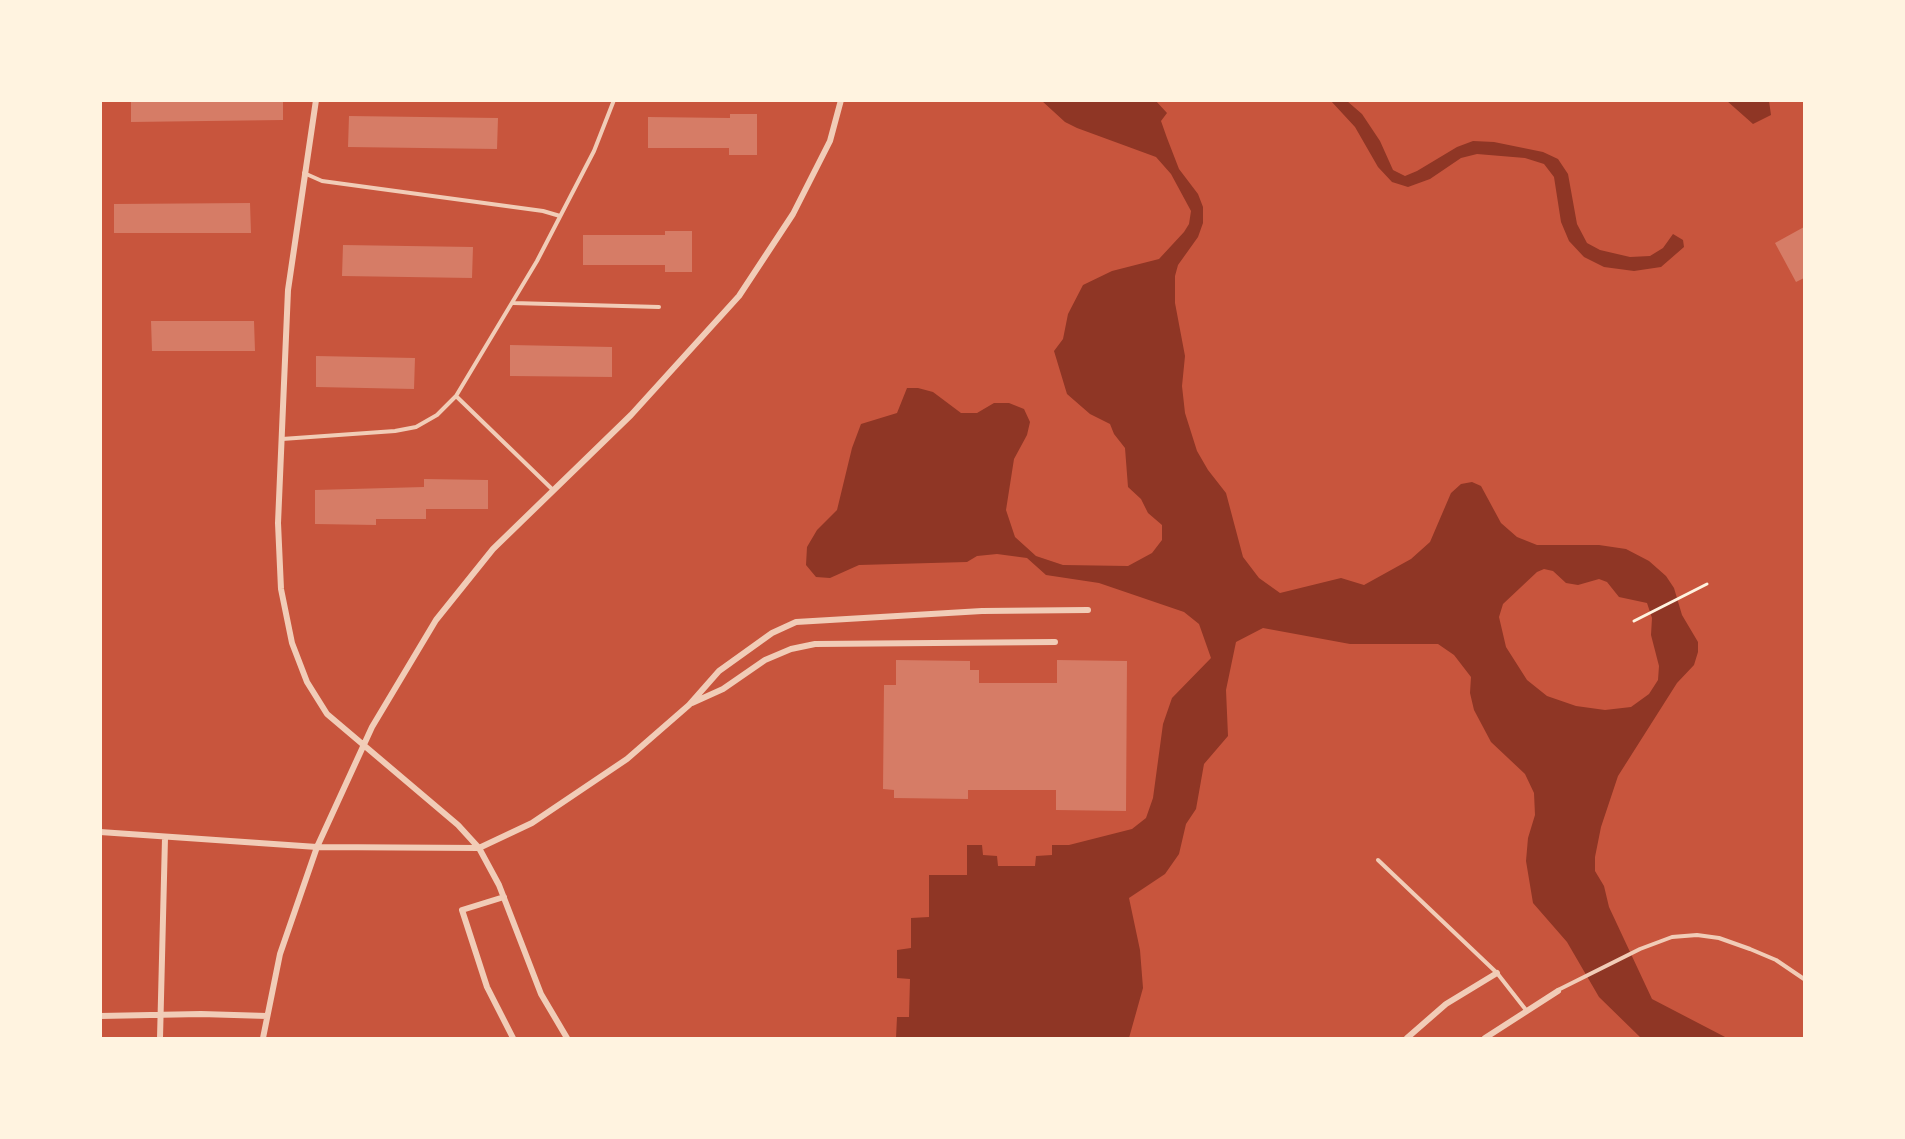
<!DOCTYPE html>
<style>
body{margin:0}
#map{position:relative;width:1905px;height:1139px;overflow:hidden;background:#c8553d;font-family:Figtree,sans-serif}
canvas{display:block}
.frame{position:absolute;inset:0;border:102px solid #fff3e0;pointer-events:none}
</style>
<div id="map">
<canvas width="1905" height="1139"></canvas>
<div class="frame"></div>
</div>
<script>
const g = document.querySelector('canvas').getContext('2d');
g.lineJoin = 'round';
function fill(path, color) {
  g.fillStyle = color;
  g.fill(path, 'evenodd');
}
function shape(rows) {
  const path = new Path2D();
  for (const r of rows) {
    path.moveTo(r[0], r[1]);
    for (let i = 2; i < r.length; i += 2) path.lineTo(r[i], r[i + 1]);
  }
  return path;
}
function trace(path, color, width, dash) {
  g.strokeStyle = color;
  g.lineWidth = width;
  g.lineCap = dash ? 'butt' : 'round';
  g.setLineDash(dash || []);
  g.stroke(path);
}
fill(shape([
 [1042,101,1156,101,1167,113,1161,121,1167,138,1179,169,1198,194,1203,207,1203,223,1198,237,1178,265,1175,276,1175,303,1185,356,1182,386,1185,413,1197,451,1208,470,1226,493,1243,557,1259,578,1280,593,1341,578,1364,585,1411,559,1430,542,1451,493,1461,484,1472,482,1481,486,1501,523,1517,537,1537,545,1599,545,1626,549,1649,561,1666,576,1674,588,1682,615,1698,642,1698,652,1694,665,1677,683,1618,776,1601,827,1595,857,1595,871,1604,886,1609,907,1652,999,1727,1038,1641,1038,1599,997,1567,942,1533,903,1526,861,1528,838,1535,815,1534,793,1525,774,1491,742,1474,710,1470,693,1471,677,1454,655,1438,644,1350,644,1263,628,1236,642,1226,690,1228,736,1204,764,1196,809,1186,824,1179,854,1165,874,1129,898,1140,950,1143,988,1129,1038,896,1038,897,1017,909,1017,910,979,897,978,897,950,911,948,911,918,929,917,929,875,967,875,967,845,982,845,983,855,997,856,998,866,1035,866,1036,856,1052,855,1052,845,1069,845,1132,829,1146,818,1153,798,1163,724,1172,698,1211,658,1199,624,1184,612,1099,583,1046,575,1027,558,997,554,977,556,967,562,859,565,830,578,816,577,806,565,807,547,817,530,837,510,852,448,861,424,897,413,907,388,918,388,933,392,961,413,977,413,994,403,1009,403,1024,409,1030,422,1027,435,1014,459,1006,510,1015,537,1036,556,1063,565,1128,566,1152,553,1162,540,1162,525,1148,513,1141,499,1128,487,1125,448,1114,434,1110,424,1090,414,1067,394,1054,351,1063,339,1068,314,1083,285,1112,271,1159,259,1184,232,1189,224,1191,211,1171,174,1156,157,1077,128,1065,122],
 [1544,569,1553,571,1566,583,1578,585,1599,579,1607,582,1619,597,1647,603,1652,618,1651,635,1659,666,1658,680,1649,694,1631,707,1605,710,1576,706,1547,696,1527,680,1506,647,1499,617,1503,604,1537,572],
 [1331,101,1347,101,1362,114,1380,141,1393,170,1405,176,1417,171,1457,147,1473,141,1494,142,1543,152,1558,159,1568,174,1577,224,1587,243,1600,250,1630,257,1650,256,1663,248,1673,234,1683,240,1684,247,1661,267,1634,271,1604,267,1584,257,1569,241,1561,222,1554,177,1544,164,1525,158,1477,154,1461,158,1430,179,1408,187,1392,182,1378,167,1355,127],
 [1727,101,1769,101,1771,115,1753,124]
]), '#8f3625');
fill(shape([
 [131,100,283,100,283,120,131,122],
 [730,114,757,114,757,155,729,155,729,148,648,148,648,117,730,118],
 [349,116,498,118,497,149,348,147],
 [250,203,251,233,114,233,114,204],
 [1804,227,1804,278,1796,282,1775,243],
 [665,231,692,231,692,272,665,272,665,265,583,265,583,235,665,235],
 [343,245,473,247,472,278,342,276],
 [151,321,254,321,255,351,152,351],
 [510,345,612,347,612,377,510,376],
 [316,356,415,358,414,389,316,387],
 [424,479,488,480,488,509,426,509,426,519,376,519,376,525,315,524,315,490,424,487],
 [896,660,970,661,970,670,979,670,979,683,1057,683,1057,660,1127,661,1126,811,1056,810,1056,790,968,790,968,799,894,798,894,790,883,789,884,685,896,685]
]), '#d67c66');
trace(shape([
 [1634,621,1707,584]
]), '#fff3e0', 3);
trace(shape([
 [304,173,322,181,543,211,560,216],
 [513,303,659,307],
 [456,396,553,490],
 [282,439,395,431,416,427,437,415,456,396,537,261,594,151,614,100],
 [1378,860,1497,973,1526,1010],
 [1558,990,1640,949,1672,937,1697,935,1719,938,1750,949,1776,960,1804,979]
]), '#f1ccb7', 4);
trace(shape([
 [316,100,288,290,278,523,281,589,292,643,307,682,327,714,458,825,479,848,499,885,541,994,567,1038],
 [692,703,723,689,765,660,791,649,815,644,1055,642],
 [100,832,317,847,479,848,532,823,627,759,689,705,719,671,772,633,796,622,982,611,1088,610],
 [504,897,462,910,487,987,513,1038],
 [100,1016,201,1014,267,1016],
 [160,1038,165,838],
 [263,1038,280,954,317,847,372,727,436,620,493,549,631,415,739,296,793,214,830,141,841,100],
 [1407,1038,1446,1004,1497,973],
 [1485,1038,1558,991]
]), '#f1ccb7', 6);
</script>
